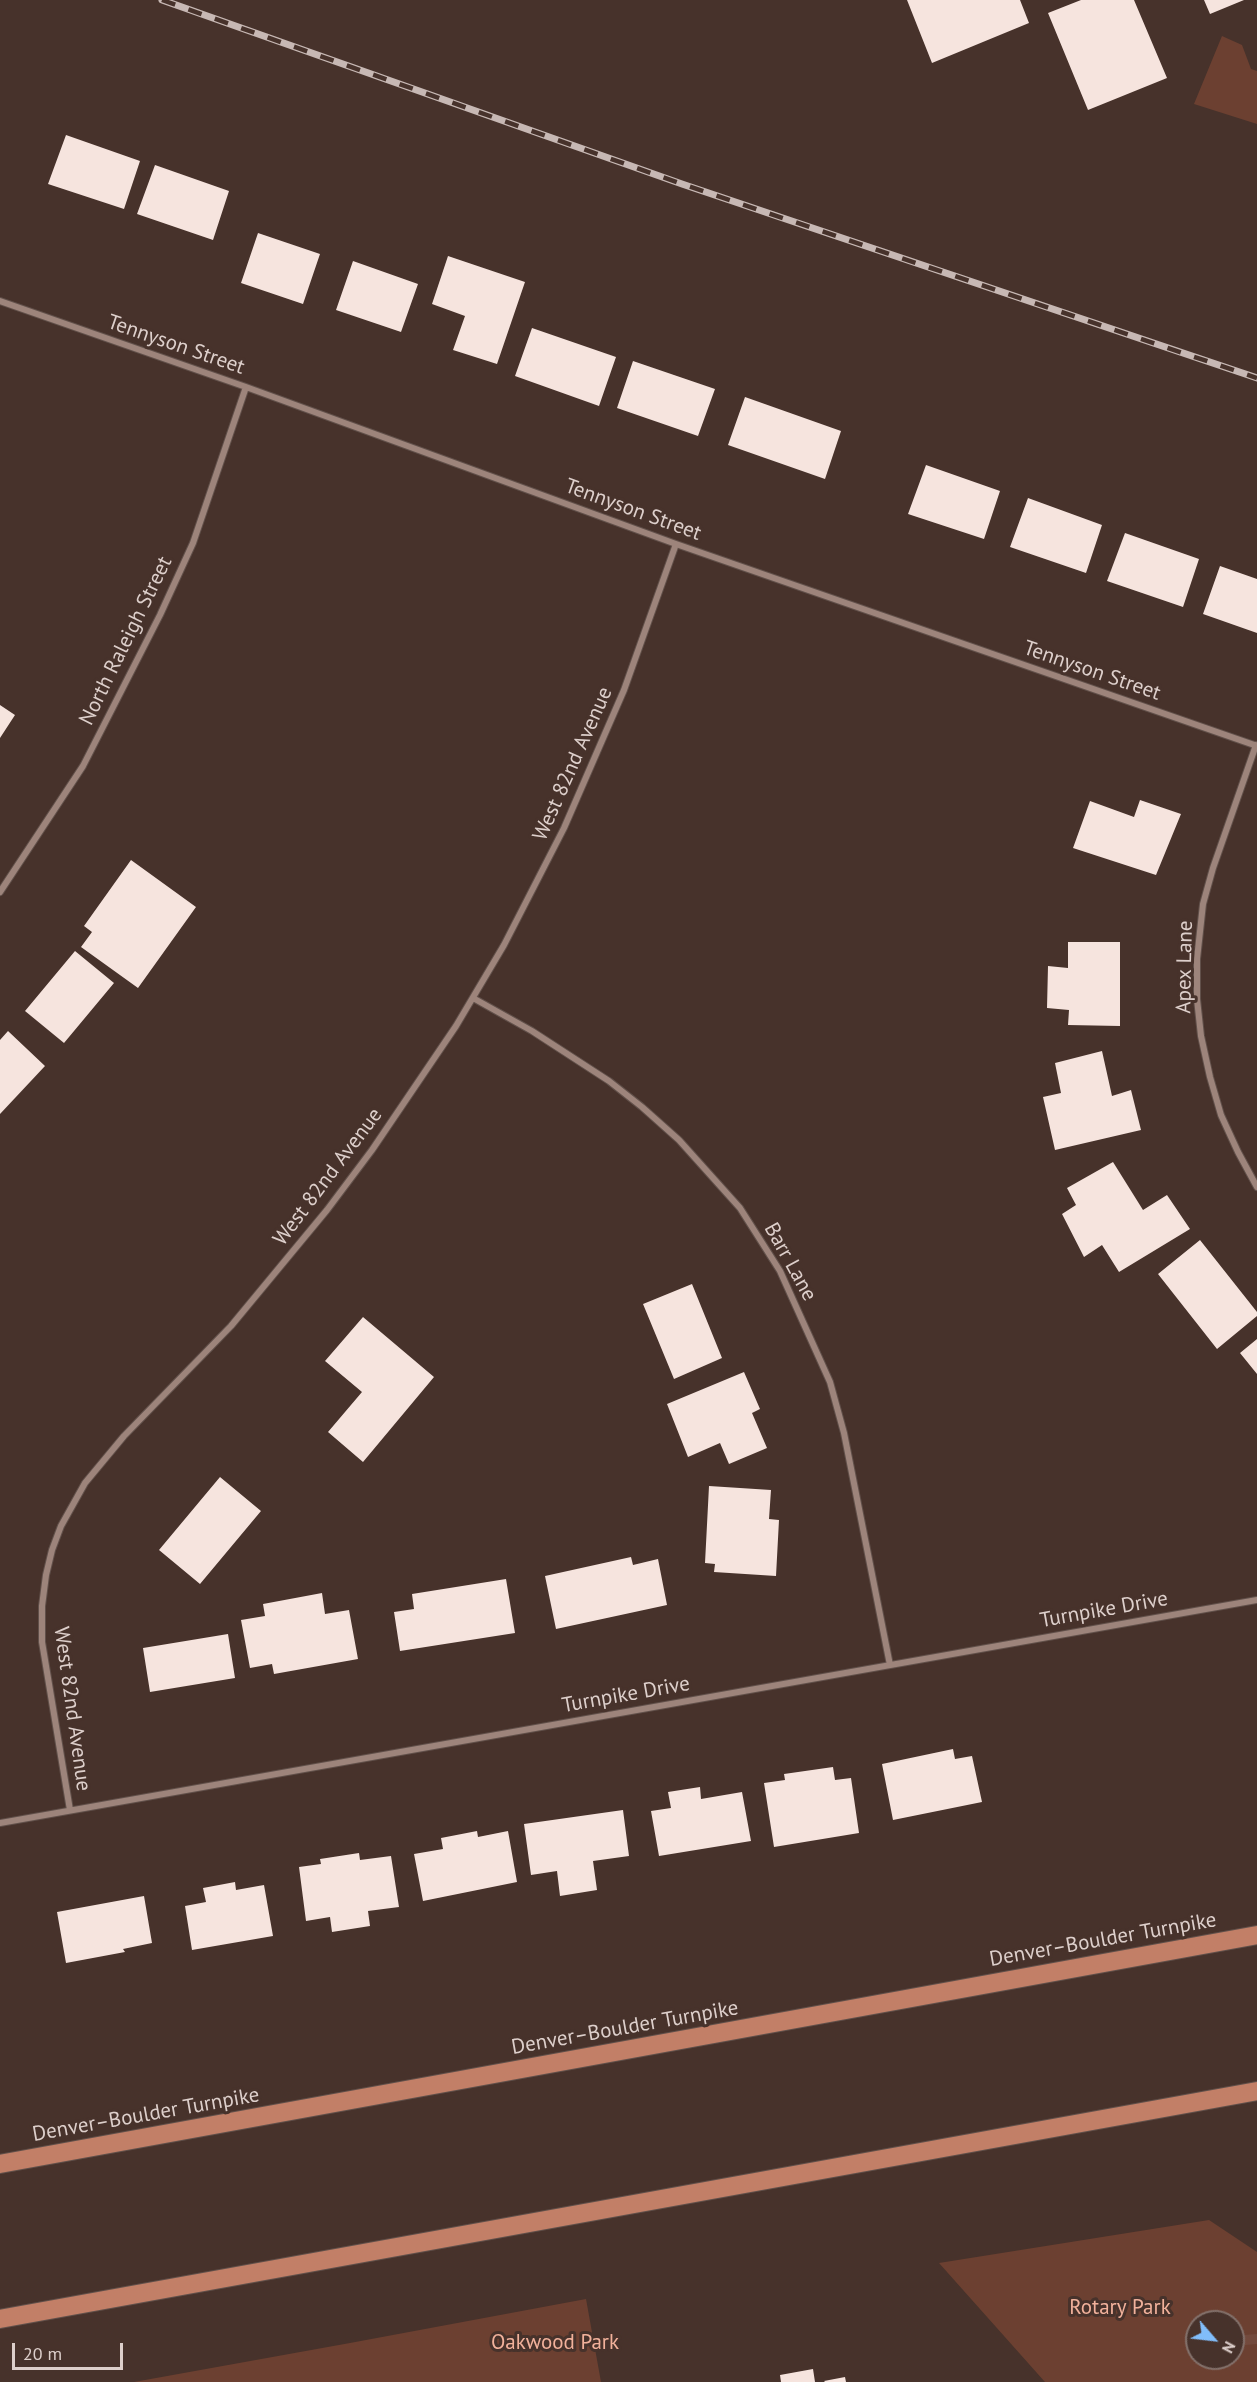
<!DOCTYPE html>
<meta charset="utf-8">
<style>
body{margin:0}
#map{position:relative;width:1257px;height:2382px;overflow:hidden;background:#47322b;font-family:"PT Sans",sans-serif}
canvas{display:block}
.north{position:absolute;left:1185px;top:2310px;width:60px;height:60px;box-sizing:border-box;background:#47322b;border:2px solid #83716b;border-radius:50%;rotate:118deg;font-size:16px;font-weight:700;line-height:24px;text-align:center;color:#ddcfcb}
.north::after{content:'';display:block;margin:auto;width:21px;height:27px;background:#81bdfa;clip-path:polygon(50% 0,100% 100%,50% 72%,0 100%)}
.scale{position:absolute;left:12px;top:2343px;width:111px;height:27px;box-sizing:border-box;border:3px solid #ddcfcb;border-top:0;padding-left:8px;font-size:18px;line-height:21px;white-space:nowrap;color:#ddcfcb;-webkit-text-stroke:4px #47322b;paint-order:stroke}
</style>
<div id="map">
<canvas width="1257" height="2382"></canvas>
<div class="north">N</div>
<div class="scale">20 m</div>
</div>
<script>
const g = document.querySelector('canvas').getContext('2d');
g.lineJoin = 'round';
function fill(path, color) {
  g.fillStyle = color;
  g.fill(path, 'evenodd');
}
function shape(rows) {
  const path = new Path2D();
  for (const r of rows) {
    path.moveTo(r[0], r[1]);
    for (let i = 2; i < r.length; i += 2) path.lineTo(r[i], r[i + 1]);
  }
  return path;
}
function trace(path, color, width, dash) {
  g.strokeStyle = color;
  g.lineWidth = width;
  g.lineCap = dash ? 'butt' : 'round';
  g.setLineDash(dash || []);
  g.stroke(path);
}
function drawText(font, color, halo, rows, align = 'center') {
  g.font = font + ' "PT Sans",sans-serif';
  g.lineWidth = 6;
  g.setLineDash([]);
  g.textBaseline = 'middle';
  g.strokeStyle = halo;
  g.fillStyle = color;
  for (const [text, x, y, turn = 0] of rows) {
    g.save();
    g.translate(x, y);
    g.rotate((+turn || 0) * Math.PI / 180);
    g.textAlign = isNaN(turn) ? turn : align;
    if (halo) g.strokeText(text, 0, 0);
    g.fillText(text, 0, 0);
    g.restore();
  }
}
fill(shape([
 [1222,36,1242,45,1251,69,1257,71,1257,124,1194,104],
 [1209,2220,1257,2252,1257,2382,1045,2382,939,2263],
 [1197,2322,1233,2322,1233,2358,1197,2358],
 [586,2299,601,2382,134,2382,350,2343]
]), '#6c4031');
trace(shape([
 [1233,2341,1257,2339]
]), '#734a3d', 10);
fill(shape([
 [907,0,1020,0,1029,23,932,63],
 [1081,0,1134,0,1167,78,1088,110,1048,13],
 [1204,0,1244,0,1210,14],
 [66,135,140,161,124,209,48,184],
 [155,165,229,191,213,240,137,214],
 [258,233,320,254,303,304,241,283],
 [448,256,525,282,497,364,453,350,465,316,432,304],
 [353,261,418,284,401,332,336,310],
 [532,328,616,357,599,406,515,376],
 [633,361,715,389,698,436,617,408],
 [745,397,841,431,825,479,728,445],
 [926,465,1000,491,984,539,908,514],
 [1028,498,1102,525,1086,573,1010,547],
 [1125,533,1199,559,1183,607,1107,581],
 [1220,566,1257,579,1257,633,1203,614],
 [0,705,15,715,0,738],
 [1140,800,1181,814,1156,875,1073,848,1090,801,1134,817],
 [131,860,196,907,138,988,81,947,92,932,84,926],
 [1068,942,1120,942,1120,1026,1068,1025,1069,1010,1047,1008,1048,966,1068,968],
 [75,951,114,983,64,1043,25,1011],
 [8,1031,45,1066,0,1114,0,1040],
 [1102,1051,1112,1096,1131,1090,1141,1130,1055,1150,1043,1097,1061,1093,1055,1063],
 [1113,1162,1143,1210,1167,1195,1190,1229,1119,1272,1102,1245,1084,1257,1062,1214,1076,1205,1067,1188],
 [1200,1240,1257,1312,1257,1316,1217,1349,1158,1274],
 [692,1284,722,1358,674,1379,643,1304],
 [363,1317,434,1377,363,1462,328,1432,362,1392,325,1361],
 [1257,1339,1257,1374,1240,1353],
 [744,1372,760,1409,752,1413,767,1448,729,1464,720,1443,688,1457,667,1404],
 [220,1477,261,1511,200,1584,159,1550],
 [709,1486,771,1490,769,1519,779,1520,776,1576,714,1572,715,1564,705,1563],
 [631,1557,633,1565,658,1559,667,1605,556,1629,545,1576],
 [506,1579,515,1633,400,1651,394,1612,414,1609,412,1594],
 [322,1593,325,1614,349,1610,358,1659,274,1674,272,1664,250,1668,241,1620,265,1616,263,1604],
 [228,1634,235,1678,150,1692,143,1648],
 [953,1749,955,1759,972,1756,982,1802,893,1820,882,1764],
 [833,1767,835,1780,851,1778,859,1833,774,1847,764,1783,785,1780,784,1774],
 [700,1787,701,1799,742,1792,751,1841,659,1856,651,1811,671,1808,668,1792],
 [623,1810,629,1856,593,1861,597,1890,560,1896,557,1871,531,1875,524,1824],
 [477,1831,478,1837,508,1831,517,1882,423,1901,414,1854,443,1849,441,1838],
 [359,1853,360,1860,391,1856,399,1907,368,1911,370,1926,332,1932,330,1917,306,1921,299,1867,321,1864,320,1859],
 [235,1882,236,1890,264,1885,273,1936,192,1950,185,1906,206,1902,203,1888],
 [144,1896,152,1943,123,1949,125,1952,66,1963,57,1912],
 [813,2369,815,2382,781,2382,780,2375],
 [845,2377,846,2382,825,2382,824,2381]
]), '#f6e4de');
const minor = shape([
 [0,301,246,387,676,544,1257,746],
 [1256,745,1213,868,1203,904,1197,959,1197,999,1201,1036,1210,1077,1221,1115,1238,1152,1257,1187],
 [0,892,83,766,160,615,193,543,246,387],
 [473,998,532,1031,609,1081,642,1107,679,1140,740,1208,780,1271,830,1382,844,1433,890,1665],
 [70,1810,42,1642,42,1606,46,1575,52,1550,61,1526,85,1483,124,1436,231,1326,327,1210,372,1150,456,1026,504,945,564,828,624,690,676,544],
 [0,1823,1257,1600]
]);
const motorway = shape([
 [0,2164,1257,1935],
 [0,2319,1257,2091]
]);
trace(minor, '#61504a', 8);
trace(motorway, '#61504a', 20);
trace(minor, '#9d847b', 6);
trace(motorway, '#c27f67', 18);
const rail = shape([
 [162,0,682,184,1257,378]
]);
trace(rail, '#c7b8b4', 7);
trace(rail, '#47322b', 4.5, [14]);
drawText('21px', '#ddcfcb', '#47322b', [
 ["Tennyson Street",176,345,19],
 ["Tennyson Street",633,510,20],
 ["North Raleigh Street",126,641,-64],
 ["Tennyson Street",1092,671,19],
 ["West 82nd Avenue",573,764,-66],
 ["Apex Lane",1185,967,-89],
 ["West 82nd Avenue",328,1177,-53],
 ["Barr Lane",790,1262,61],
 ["Turnpike Drive",1104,1610,-10],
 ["Turnpike Drive",626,1695,-10],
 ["West 82nd Avenue",72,1709,82],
 ["Denver–Boulder Turnpike",1103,1940,-10],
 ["Denver–Boulder Turnpike",625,2028,-10],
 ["Denver–Boulder Turnpike",146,2115,-10]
]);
drawText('21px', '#f1b19b', '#47322b', [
 ["Rotary Park",1120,2308],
 ["Oakwood Park",555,2343]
]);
</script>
